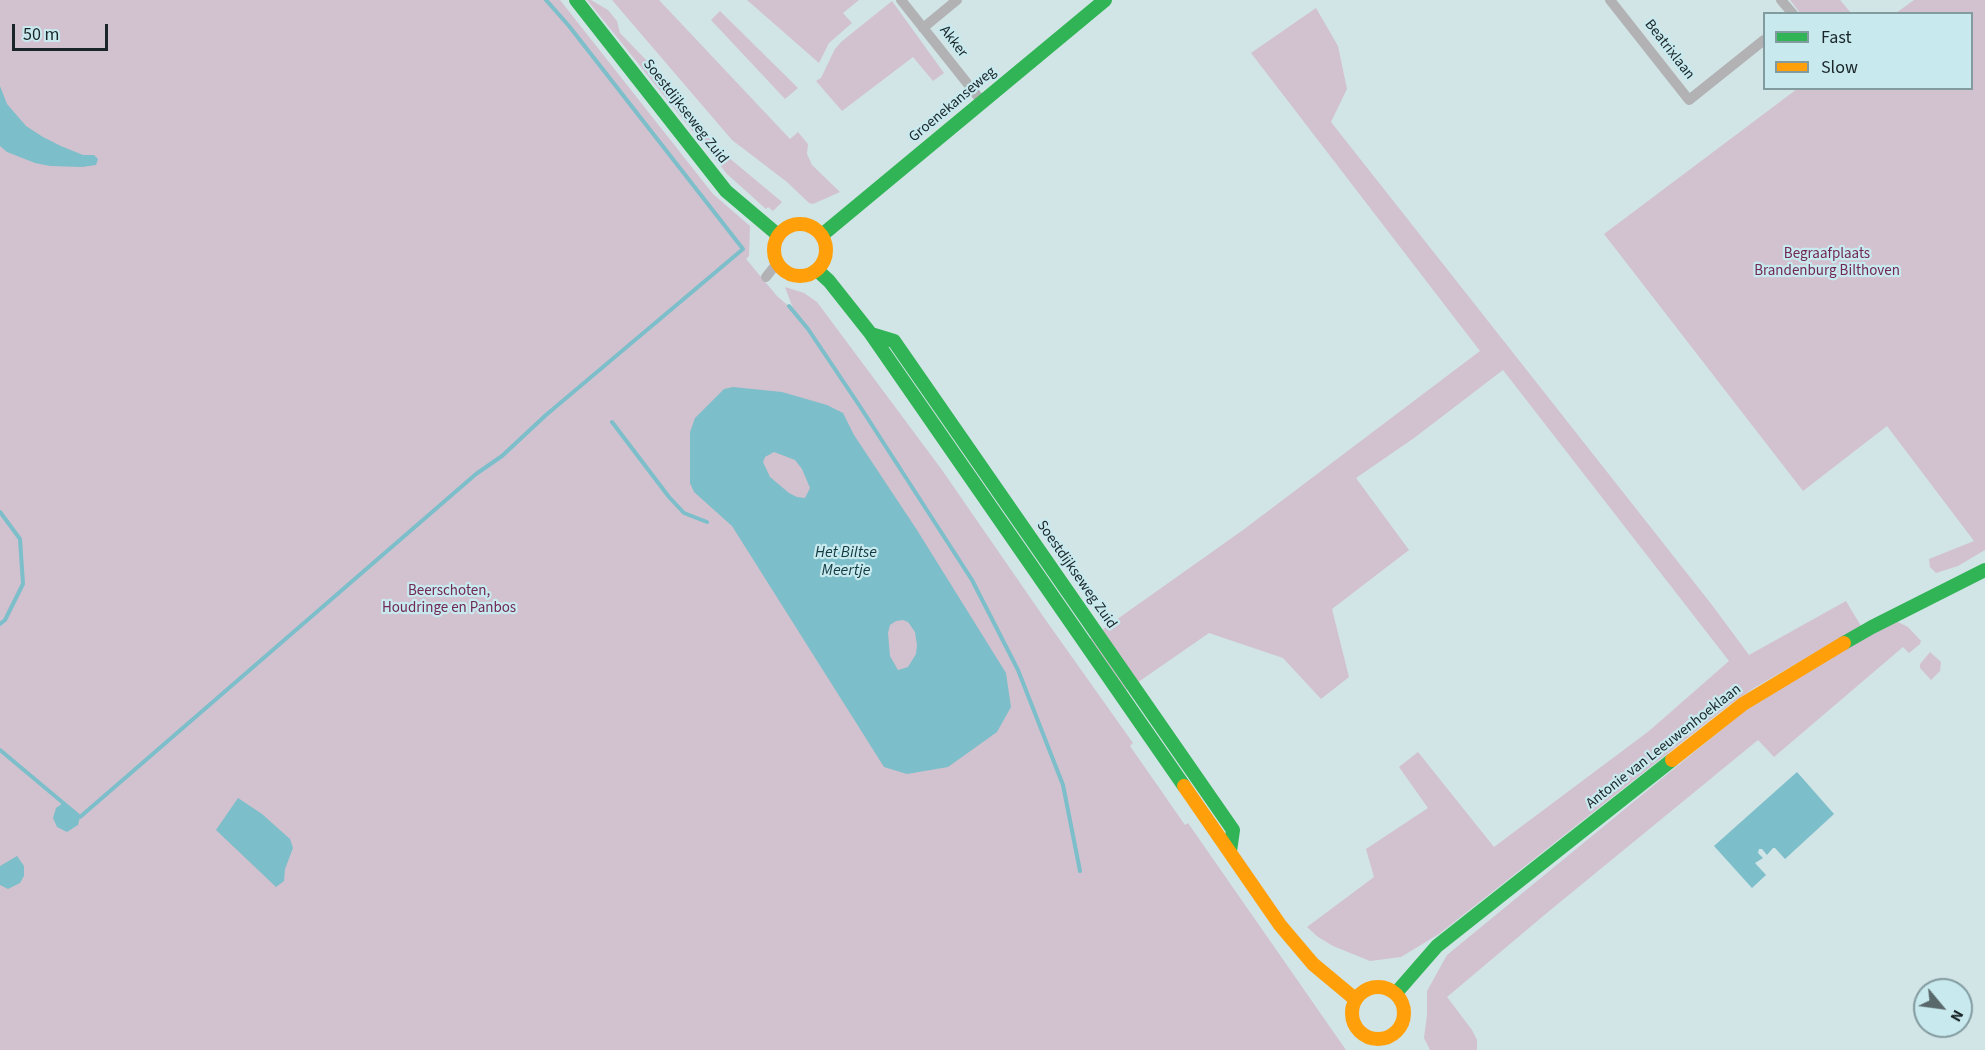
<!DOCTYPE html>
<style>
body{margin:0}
#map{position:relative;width:1985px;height:1050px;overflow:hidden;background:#d1e4e6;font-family:"Source Sans 3",sans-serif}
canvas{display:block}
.legend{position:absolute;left:1763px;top:12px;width:210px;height:78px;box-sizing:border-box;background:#c8eaef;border:2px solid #829b9f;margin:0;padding:8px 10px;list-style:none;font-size:18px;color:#192528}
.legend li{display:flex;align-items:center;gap:12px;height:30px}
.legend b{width:30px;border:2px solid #829b9f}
.north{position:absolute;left:1913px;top:978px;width:60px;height:60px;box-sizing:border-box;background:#c8eaef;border:2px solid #829b9f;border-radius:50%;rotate:119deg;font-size:16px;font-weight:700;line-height:24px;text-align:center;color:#192528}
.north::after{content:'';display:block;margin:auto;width:21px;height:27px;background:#59686a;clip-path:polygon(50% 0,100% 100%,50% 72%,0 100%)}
.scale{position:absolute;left:12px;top:24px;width:96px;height:27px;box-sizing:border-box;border:3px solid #192528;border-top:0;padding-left:8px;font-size:18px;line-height:21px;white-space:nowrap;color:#192528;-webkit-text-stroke:4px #c8eaef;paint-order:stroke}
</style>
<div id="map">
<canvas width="1985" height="1050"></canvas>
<ul class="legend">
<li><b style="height:8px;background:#30b455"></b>Fast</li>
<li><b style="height:8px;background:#ff9f0a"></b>Slow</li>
</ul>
<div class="north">N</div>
<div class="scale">50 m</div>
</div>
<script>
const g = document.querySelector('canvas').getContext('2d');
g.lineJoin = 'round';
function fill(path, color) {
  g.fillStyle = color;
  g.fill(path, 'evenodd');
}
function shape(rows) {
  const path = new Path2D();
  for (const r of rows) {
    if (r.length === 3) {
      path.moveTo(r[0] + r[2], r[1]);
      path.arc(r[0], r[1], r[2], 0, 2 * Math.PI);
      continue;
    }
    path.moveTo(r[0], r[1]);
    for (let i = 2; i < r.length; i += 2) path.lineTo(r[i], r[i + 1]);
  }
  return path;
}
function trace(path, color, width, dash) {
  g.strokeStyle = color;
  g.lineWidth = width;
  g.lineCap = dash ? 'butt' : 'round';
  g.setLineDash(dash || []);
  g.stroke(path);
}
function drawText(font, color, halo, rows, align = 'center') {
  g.font = font + ' "Source Sans 3",sans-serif';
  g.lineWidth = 4.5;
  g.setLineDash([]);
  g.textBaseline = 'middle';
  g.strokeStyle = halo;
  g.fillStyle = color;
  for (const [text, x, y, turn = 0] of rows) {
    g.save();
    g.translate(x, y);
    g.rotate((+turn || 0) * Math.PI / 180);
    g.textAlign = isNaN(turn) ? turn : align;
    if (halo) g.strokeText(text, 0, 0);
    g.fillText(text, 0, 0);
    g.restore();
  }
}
fill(shape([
 [0,0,560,0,713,194,750,226,749,256,746,259,777,296,794,311,785,287,804,293,817,302,942,470,1045,619,1133,743,1130,746,1185,825,1188,823,1346,1050,0,1050],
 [587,0,591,0,608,10,617,21,620,33,649,63,716,147,782,202,773,211,768,207,766,209,727,174],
 [612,0,659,0,790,139,798,132,808,144,807,154,812,165,840,192,813,204,809,203,787,182,732,140],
 [747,0,859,0,843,13,852,23,829,43,819,63],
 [1790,0,1840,0,1851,13,1800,13],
 [1914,0,1985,0,1985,550,1958,566,1936,573,1930,567,1929,559,1974,541,1887,426,1803,491,1604,234,1797,89,1972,88,1972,14,1896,13],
 [892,1,944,73,933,81,913,57,842,111,816,81,821,78,835,49,841,42],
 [1316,8,1338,46,1347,89,1331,122,1712,605,1749,655,1846,601,1861,626,1754,688,1729,705,1439,934,1401,957,1370,961,1333,946,1318,937,1307,927,1374,877,1366,849,1428,808,1399,767,1418,752,1494,847,1649,731,1729,661,1503,370,1414,438,1356,478,1409,550,1332,609,1349,677,1321,699,1283,658,1209,633,1121,694,1085,642,1243,530,1480,351,1251,53],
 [720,11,798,88,785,99,711,20],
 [1896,621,1908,627,1921,641,1920,644,1909,653,1903,647,1774,757,1758,740,1548,912,1447,997,1472,1030,1477,1040,1477,1050,1430,1050,1424,1038,1427,1015,1427,991,1447,955,1743,712,1820,663],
 [1930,652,1941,662,1940,671,1931,680,1920,668,1920,664]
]), '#d2c2cf');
fill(shape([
 [0,86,7,104,26,126,43,137,61,146,83,155,94,155,98,159,96,165,82,167,50,166,35,163,7,152,0,146],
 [733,387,782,392,827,405,843,413,854,435,917,530,1006,673,1011,707,997,732,948,767,907,774,884,767,732,526,694,492,690,483,690,432,695,418,724,389],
 [774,452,795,460,802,469,810,488,805,498,797,497,789,493,770,477,763,462,765,457],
 [903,620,908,622,915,632,917,645,916,654,908,667,898,670,890,656,888,633,890,625,896,621],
 [1797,772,1834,814,1785,859,1775,848,1773,848,1767,855,1762,849,1759,849,1758,853,1763,858,1755,863,1766,875,1752,888,1714,846],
 [238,798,262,814,290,839,293,848,285,869,284,881,276,887,216,830],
 [63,803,80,817,78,825,67,832,57,827,53,818,56,808],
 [17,856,24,866,24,876,20,883,8,889,0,885,0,866]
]), '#7cbec9');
trace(shape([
 [789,306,808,329,859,405,972,580,1018,670,1063,785,1080,871],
 [612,422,669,497,684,513,707,522],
 [0,512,20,539,23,584,5,620,0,624],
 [0,750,80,817,476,474,502,456,546,415,743,249,569,26,546,0]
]), '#7cbec9', 4);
trace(shape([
 [901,0,983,103],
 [1610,0,1689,100,1764,40],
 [1781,0,1793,14],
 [923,28,957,0],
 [766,277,778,262]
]), '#b2b2b4', 10);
trace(shape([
 [576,0,726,191,778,235],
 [822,235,1105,0],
 [817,270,829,281,871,334,1184,786],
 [871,334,894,341,1233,830,1230,851],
 [1844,643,1872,627,1985,570],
 [1396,993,1437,946,1672,760]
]), '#30b455', 14);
trace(shape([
 [800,250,26],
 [1672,760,1743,704,1844,643],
 [1184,786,1280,925,1313,964,1355,999],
 [1378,1013,26]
]), '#ff9f0a', 14);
drawText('15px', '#192528', '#c8eaef', [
 ["Akker",953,42,52],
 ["Beatrixlaan",1669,50,52],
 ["Groenekanseweg",953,105,-40],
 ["Soestdijkseweg Zuid",685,112,52],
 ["Soestdijkseweg Zuid",1076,575,55],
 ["Antonie van Leeuwenhoeklaan",1664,747,-38]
]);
drawText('15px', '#722854', '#c8eaef', [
 ["Begraafplaats",1827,255],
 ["Brandenburg Bilthoven",1827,272],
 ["Beerschoten,",449,592],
 ["Houdringe en Panbos",449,609]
]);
drawText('italic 16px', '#113b41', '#c8eaef', [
 ["Het Biltse",846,553],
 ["Meertje",846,571]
]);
</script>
